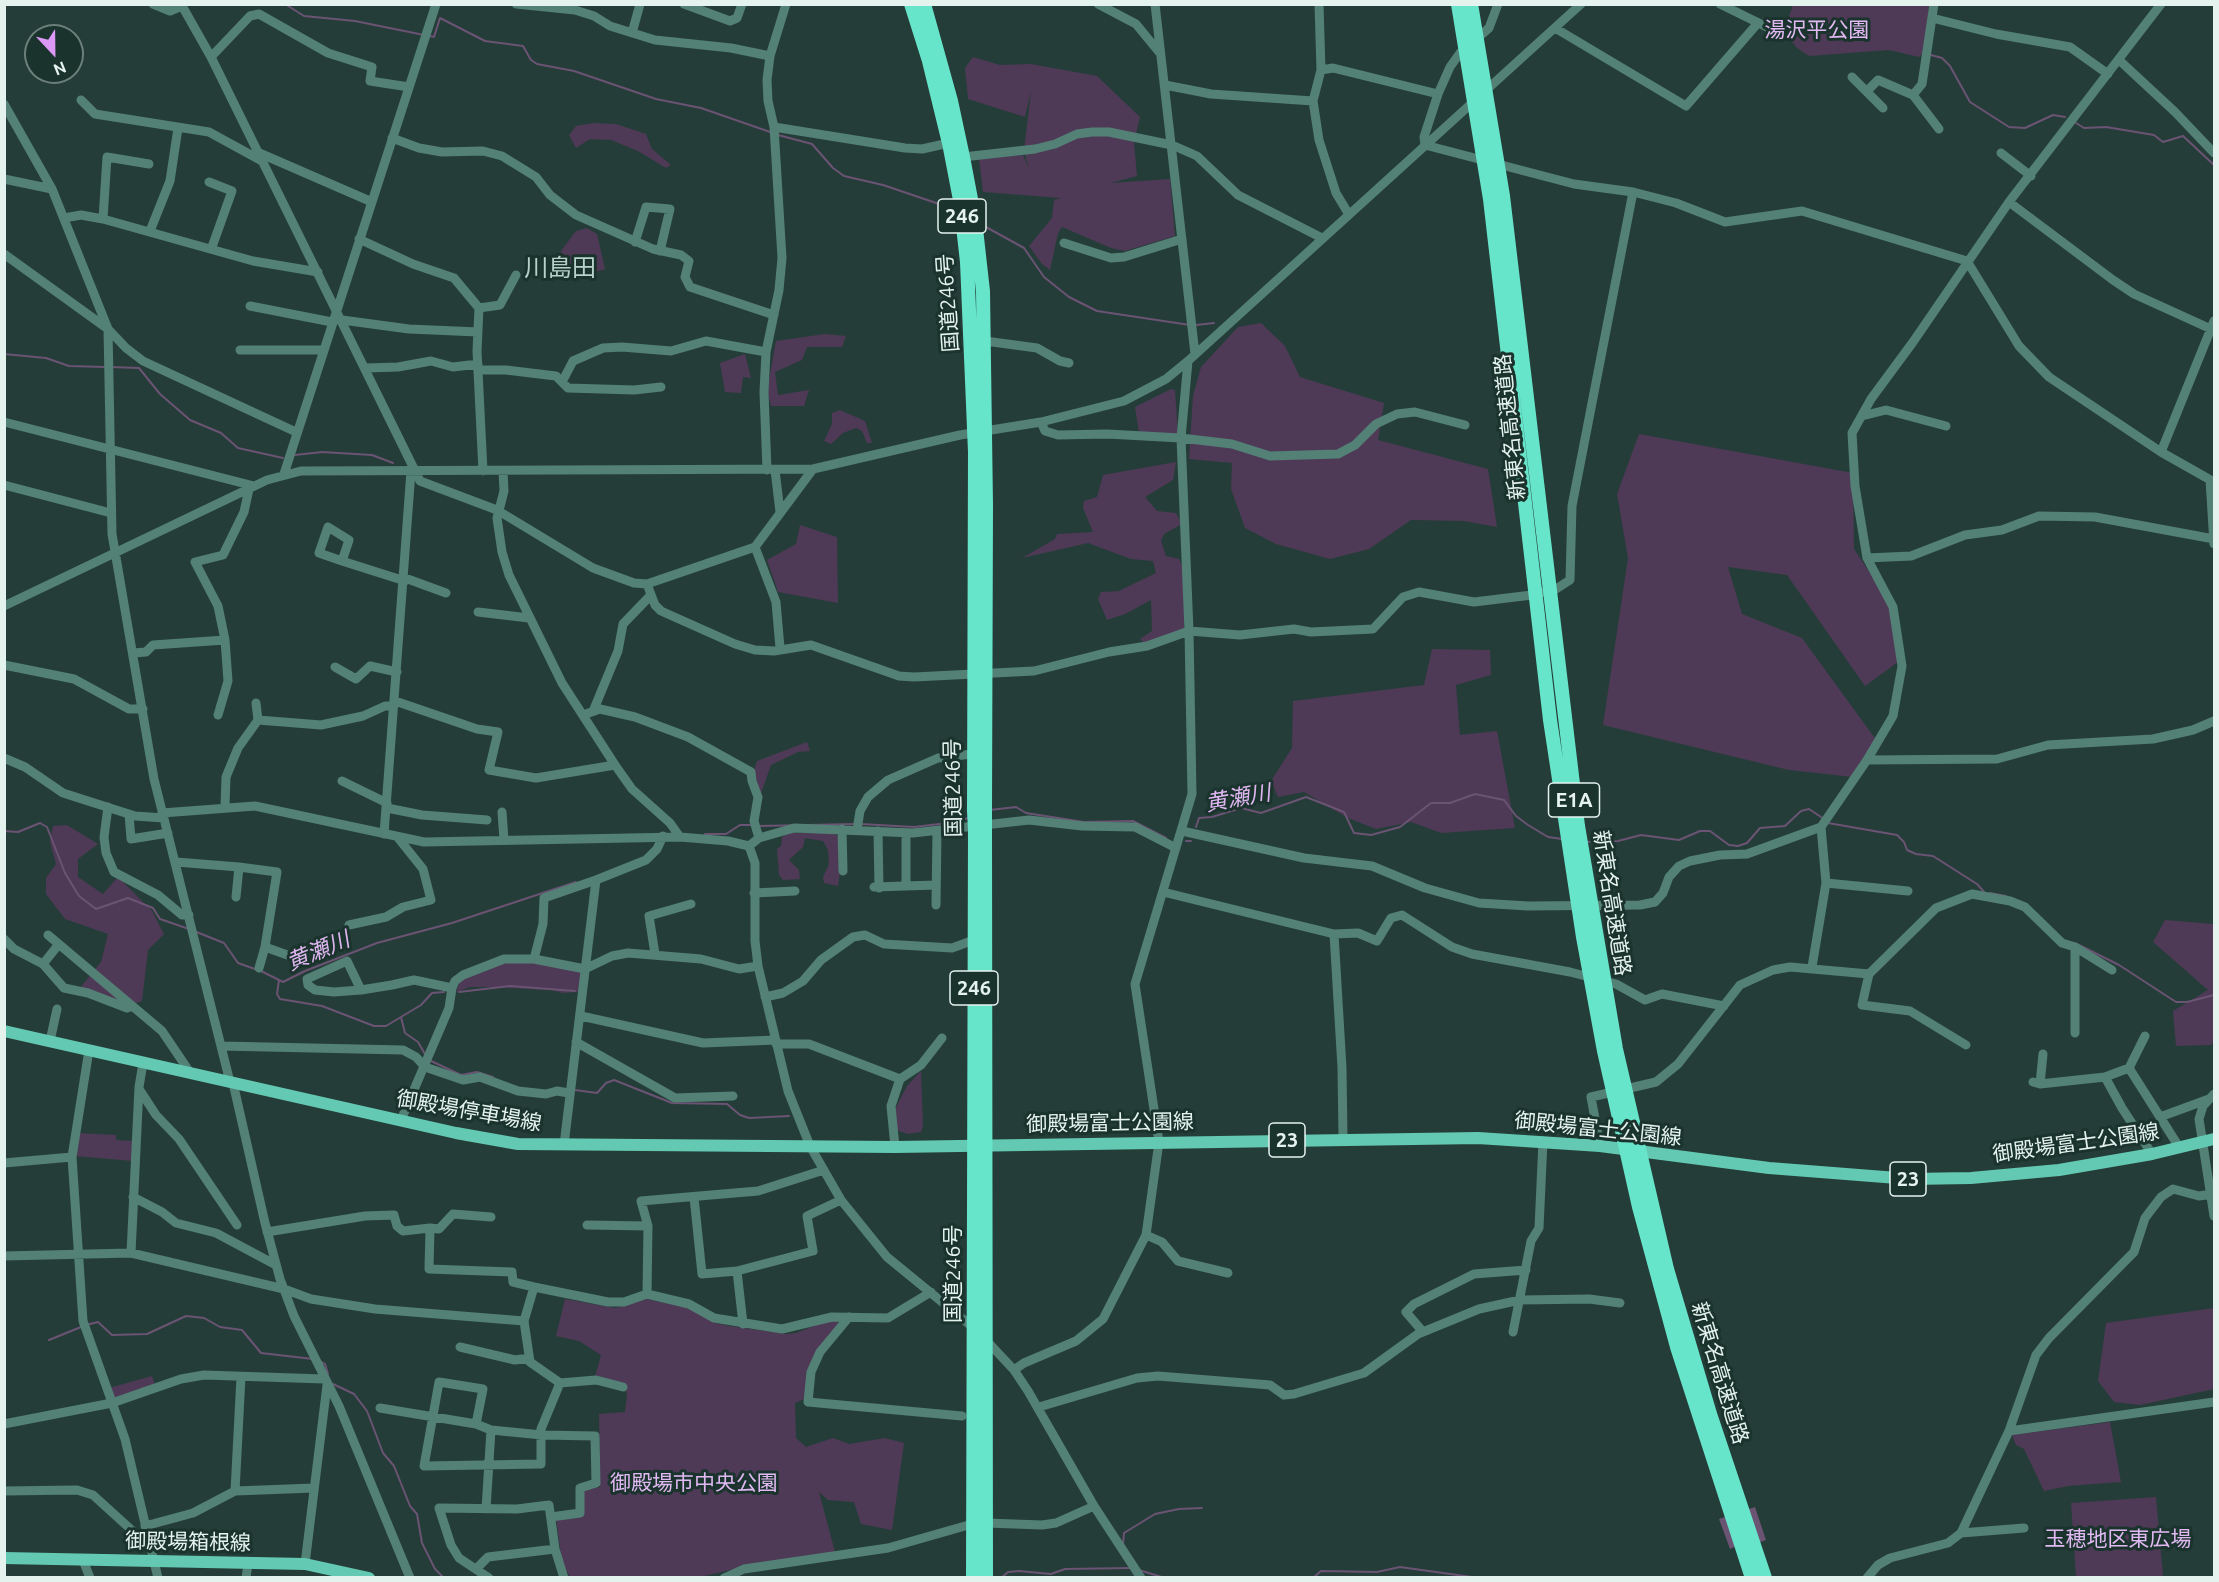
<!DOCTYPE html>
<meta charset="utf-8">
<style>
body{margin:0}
#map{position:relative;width:2219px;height:1582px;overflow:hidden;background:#253d38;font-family:Ubuntu,sans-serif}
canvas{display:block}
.frame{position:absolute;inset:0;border:6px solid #e5f3ef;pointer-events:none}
.north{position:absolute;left:24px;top:24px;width:60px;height:60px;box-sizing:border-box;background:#1b332d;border:2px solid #6c807b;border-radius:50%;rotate:158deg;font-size:16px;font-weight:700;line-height:24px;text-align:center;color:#e5f3ef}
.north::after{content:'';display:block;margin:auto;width:21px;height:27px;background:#db99f5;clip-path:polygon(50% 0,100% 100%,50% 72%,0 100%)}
</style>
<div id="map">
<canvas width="2219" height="1582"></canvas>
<div class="frame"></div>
<div class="north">N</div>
</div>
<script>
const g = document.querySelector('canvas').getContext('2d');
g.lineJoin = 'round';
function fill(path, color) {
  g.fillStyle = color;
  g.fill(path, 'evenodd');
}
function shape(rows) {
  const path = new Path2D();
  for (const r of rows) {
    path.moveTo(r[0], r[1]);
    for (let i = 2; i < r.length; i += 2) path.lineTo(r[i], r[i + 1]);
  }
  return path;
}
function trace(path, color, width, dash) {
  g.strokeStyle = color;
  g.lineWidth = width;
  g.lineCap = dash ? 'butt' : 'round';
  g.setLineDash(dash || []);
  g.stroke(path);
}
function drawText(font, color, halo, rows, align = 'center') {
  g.font = font + ' Ubuntu,"Noto Sans JP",sans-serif';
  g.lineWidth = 6;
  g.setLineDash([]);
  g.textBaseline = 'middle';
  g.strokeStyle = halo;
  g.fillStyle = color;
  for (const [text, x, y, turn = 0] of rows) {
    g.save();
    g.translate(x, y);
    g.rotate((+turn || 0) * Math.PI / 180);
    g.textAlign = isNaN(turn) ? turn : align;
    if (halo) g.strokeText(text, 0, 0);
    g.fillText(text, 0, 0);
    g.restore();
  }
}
fill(shape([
 [1793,5,1929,5,1924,52,1919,57,1889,50,1809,56,1797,48,1789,38,1787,22],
 [973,57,1000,65,1031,64,1097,76,1140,117,1134,142,1137,176,1110,183,1170,179,1175,236,1125,251,1111,248,1062,227,1058,233,1050,270,1042,264,1029,246,1052,218,1054,200,1061,198,983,192,979,158,1023,155,1029,169,1024,151,1031,91,1025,117,968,99,965,68],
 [593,123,616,124,646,134,652,149,671,165,666,168,638,151,611,140,590,139,576,148,569,135,576,126],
 [587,228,597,234,605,269,586,275,568,266,557,272,561,251,576,231],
 [1261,323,1285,346,1300,377,1384,403,1378,440,1488,469,1497,527,1464,521,1411,520,1369,549,1330,559,1276,544,1245,528,1231,489,1232,463,1189,459,1193,396,1201,367,1238,327],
 [825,334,846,336,842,347,807,347,802,360,775,372,778,395,809,390,804,406,771,406,767,391,776,341],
 [745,354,751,378,743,377,741,393,725,392,720,363],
 [1171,389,1175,390,1178,435,1139,433,1135,407],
 [840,410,865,421,872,443,867,443,862,431,856,428,843,433,831,444,824,441,832,424,832,413],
 [1639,434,1853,473,1854,549,1888,600,1902,659,1865,686,1787,575,1728,567,1742,614,1802,638,1877,741,1853,777,1789,770,1603,725,1628,558,1617,494],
 [1176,462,1173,480,1145,497,1157,511,1176,513,1182,524,1164,534,1161,541,1166,556,1179,559,1185,571,1184,630,1144,643,1140,639,1152,631,1151,600,1125,614,1107,620,1098,599,1101,592,1119,591,1156,573,1153,561,1131,559,1088,543,1022,558,1055,539,1057,534,1093,532,1083,508,1084,501,1097,497,1103,475],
 [800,525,837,537,838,603,778,592,767,560,796,544],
 [1432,649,1490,650,1491,675,1456,685,1460,735,1497,731,1515,828,1441,833,1411,822,1376,829,1348,818,1304,792,1278,797,1271,781,1292,748,1293,701,1424,685],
 [807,742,810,751,798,752,771,765,760,796,753,773,757,761],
 [67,825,98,844,78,859,78,877,103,894,118,877,152,911,164,934,148,950,142,1001,127,1007,76,993,101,962,108,934,65,919,46,894,46,878,56,864,50,842,53,826],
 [788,833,833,833,840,837,841,864,838,886,824,883,823,877,829,864,828,850,823,841,805,838,803,847,789,860,799,870,800,879,783,880,779,875,777,849,781,846,782,837],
 [2165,920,2214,924,2214,1040,2211,1045,2176,1046,2173,1011,2208,990,2153,942],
 [518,960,582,971,578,992,563,993,551,990,492,987,470,987,456,992,460,981,504,961],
 [921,1071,923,1126,921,1132,908,1134,896,1130,894,1111,907,1086],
 [76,1133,116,1135,116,1140,134,1141,133,1161,74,1156],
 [565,1299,615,1308,646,1299,689,1308,715,1323,730,1326,786,1334,796,1333,827,1321,838,1321,839,1324,827,1337,804,1399,795,1403,796,1438,806,1447,833,1438,849,1444,885,1438,904,1443,892,1530,861,1524,854,1502,828,1500,819,1492,835,1552,747,1566,700,1577,570,1577,562,1563,556,1518,584,1516,584,1490,600,1487,599,1414,625,1412,627,1395,624,1385,595,1377,601,1355,579,1341,556,1336],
 [2214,1308,2214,1389,2140,1405,2114,1402,2098,1381,2106,1323],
 [152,1376,155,1385,114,1400,109,1388],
 [2110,1422,2121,1482,2068,1486,2044,1491,2024,1449,2016,1445,2012,1435],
 [2156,1497,2163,1577,2076,1577,2071,1503]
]), '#4e3a56');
fill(shape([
 [1755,1507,1766,1540,1738,1550,1736,1546,1730,1549,1719,1519]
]), '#6a5373');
trace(shape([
 [285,4,304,16,355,21,424,35],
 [430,36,434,37,440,18,485,41,523,46,531,60,537,64,574,71,656,99,701,108,773,133],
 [1931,55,1942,58,1950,66,1970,102,2009,127,2025,128,2053,115,2065,117],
 [2076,123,2084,128,2106,127,2154,135,2163,142,2183,136,2214,165],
 [778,135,812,144,833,168,844,176,883,185,948,207],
 [986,227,1024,248,1044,277,1069,297,1097,311,1190,325],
 [1196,325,1214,323],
 [4,354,46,358,69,366,105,367],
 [111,367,139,368,160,394,190,420,221,433,238,448,283,458],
 [295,455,322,452,372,455,393,463],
 [990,810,1016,807,1026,813,1084,822,1133,821,1166,838],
 [1828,823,1897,835,1904,842,1907,850,1916,854,1933,856,1977,884,1985,893],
 [861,824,914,827,956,822,968,818],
 [759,826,855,824],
 [1196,827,1199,818,1212,817,1241,808,1261,813,1306,797,1344,812,1354,833,1371,835,1400,827,1431,803,1450,803,1475,794,1504,800,1516,816,1528,825,1548,837,1562,839],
 [4,831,18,832,40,823,47,827,65,873,79,896,96,909,128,898,153,908,160,919,189,929],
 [705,834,726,834,740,825,753,825],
 [1186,841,1191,841],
 [1586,842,1618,841,1641,835,1679,840,1700,831,1710,831,1729,845,1738,846,1747,843,1760,828,1785,826,1801,811,1809,809,1824,819],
 [1990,893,2006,896],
 [194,931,224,943,238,963,255,969],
 [2075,943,2119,965,2176,1002,2187,1002,2214,995],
 [261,971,283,982,305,971,377,943,452,923,576,882],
 [279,980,277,994,280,999,322,1006,374,1026,386,1026,421,1005,432,993,444,992],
 [459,992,510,986,575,991],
 [401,1017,405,1033,418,1042,426,1056],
 [429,1060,461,1075,477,1072,493,1077],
 [575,1090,597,1093,606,1083,614,1080,672,1103,727,1104,740,1115,749,1118,789,1116],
 [86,1325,98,1322,112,1335,147,1334,186,1316,204,1318,220,1327,242,1330,261,1353,313,1359],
 [49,1340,81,1327],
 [321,1362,325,1364,328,1374],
 [333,1384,354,1394,367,1411,383,1453,394,1466,410,1506,417,1514,422,1543,435,1569,444,1578],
 [1123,1545,1124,1533,1155,1514,1179,1509,1202,1508],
 [1139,1570,1165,1578],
 [1001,1578,1008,1572,1019,1571,1051,1574,1065,1569,1131,1568],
 [1313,1578,1321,1571,1377,1572,1400,1567,1479,1578]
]), '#6a5373', 2);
trace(shape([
 [153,4,170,11,182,6],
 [181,4,211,57,420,481,497,510,593,568,634,583,647,584,755,547,813,469],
 [516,4,575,10,594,16,610,26,655,40,731,48,770,56],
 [684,4,730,21,737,18,742,4],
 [1098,4,1136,24,1159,52],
 [1155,4,1195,354],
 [1319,4,1321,70],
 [1498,4,1489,28,1460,53,1450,67,1438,94,1424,137,1425,145,1574,184,1633,192,1676,203,1725,222,1802,211,1967,261,2019,346,2049,377,2161,452,2214,482],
 [1720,4,1775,31],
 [1932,18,1996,34,2070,47,2108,74],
 [1555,28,1686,106,1757,24],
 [632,33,640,4],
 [211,57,250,16,259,14,328,53,372,67,370,81,409,87],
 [2119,60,2175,112,2214,153],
 [1852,77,1883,108],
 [1165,85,1211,94,1313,101,1321,70,1333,68,1438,94],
 [1867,91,1878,80,1913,95,1939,129],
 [1913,95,1922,84,1934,4],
 [81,100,95,114,209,132,262,161],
 [1313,101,1319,140,1336,193,1348,213],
 [4,104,52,189,108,329,112,534,154,779,230,1082],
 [774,127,905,148,922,149,949,143],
 [392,138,419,148,442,152,483,151,502,156,536,177,550,195,576,215,653,249,681,255,689,261,685,277,690,287,774,315],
 [257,152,372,202],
 [2001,153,2031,176],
 [963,157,1035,149,1055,144,1077,134,1092,132,1109,132,1172,145,1197,156,1238,195,1322,238],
 [4,179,52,189],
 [209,182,232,191,212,247],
 [2009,202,2113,280,2134,294,2211,329],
 [64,218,81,215,103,219,253,261,318,272],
 [103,219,107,157,149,164],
 [150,231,170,181,178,128],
 [359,239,413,264,454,278,479,308,477,351,483,471],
 [635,242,646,207,670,209,660,251],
 [1064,243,1111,258,1124,257,1182,239],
 [4,254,108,329,126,348,143,361,296,432],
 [250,306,332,322],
 [479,308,500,305,516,275],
 [342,320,409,329,478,332],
 [985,341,1037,348,1060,361,1069,363],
 [240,350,322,350],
 [366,368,398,367,431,361,453,367,478,364],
 [479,370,506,370,556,376,568,388,634,390,661,387],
 [562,382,573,361,603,348,622,347,671,351,706,341,766,352],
 [1862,416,1886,410,1946,426],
 [4,422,254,486],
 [1041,422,1045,431,1058,435,1107,434,1181,438,1232,444,1270,456,1338,454,1355,445,1376,424,1397,414,1415,412,1465,425],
 [2161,452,2214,321],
 [767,470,764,392,766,352,779,290,782,258,774,127,768,101,767,80,770,56,786,4],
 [775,470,780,512],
 [503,471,504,491,497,518,502,552,509,575,562,683,615,765,632,789,670,823,680,837,728,841,749,846],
 [284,474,436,4],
 [2210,480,2214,544],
 [4,485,111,513],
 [755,547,776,602,780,648],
 [1867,558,1911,556,1965,535,2002,530,2039,516,2095,517,2214,539],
 [342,561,349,540,328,527,319,553,342,561,405,581],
 [405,578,446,593],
 [647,584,655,605,661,611,735,644,755,650,774,651,811,645,899,676,914,677,1034,671,1109,652,1147,646,1189,631,1240,635,1294,629,1311,632,1373,629,1403,597,1419,592,1474,602,1532,595,1556,589,1570,580,1572,506,1633,192],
 [4,606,267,480,301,471,813,469,960,435,1041,422,1124,401,1166,379,1188,361,1581,4],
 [478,612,529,618],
 [133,653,146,652,153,645,225,640],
 [4,665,74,679,129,709,143,709],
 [335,667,356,679,370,666,397,672],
 [395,701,477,729,498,732,489,770,536,778,615,765],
 [256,703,258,720],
 [594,709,618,651,623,624,651,595],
 [218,715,228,681,225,640,218,606,195,562,223,555,244,512,249,489],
 [583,715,600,709,635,717,688,737,751,772,752,781,758,797,754,821,759,838],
 [4,758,25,767,63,793,135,816,164,818],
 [1867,760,1997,759,2048,745,2153,739,2193,730,2214,721],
 [342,781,387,803],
 [225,806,226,777,238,748,258,720,321,725,363,716,385,706,394,706],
 [108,807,104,837,106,853,114,872,158,895,182,915,189,915],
 [387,808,422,815,487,820],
 [502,812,504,840],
 [162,813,255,806,424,842,680,837],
 [129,814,131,839,168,833],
 [842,829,843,871],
 [857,830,860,811,868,797,888,780,938,758,972,754],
 [878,831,879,888],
 [1182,831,1304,858,1372,866,1425,888,1479,903,1528,906,1640,905,1655,902,1663,893,1669,877,1679,866,1690,861,1720,855,1747,854,1821,827,1867,760,1893,716,1902,666,1893,607,1867,558,1855,486,1852,433,1871,399,1913,342,2009,202,2161,4],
 [384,834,411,471],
 [749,846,755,863,755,941,758,966,788,1091,810,1146,841,1200,887,1257,975,1329],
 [749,846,759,838,794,828,913,833,1029,820,1082,826,1135,827,1176,848],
 [176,862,239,867],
 [1826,883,1908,891],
 [906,886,906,839],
 [874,887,936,885],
 [1163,892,1334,934,1342,1068,1343,1138],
 [754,893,795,891],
 [236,897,239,867,277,872,265,947,259,968],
 [936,905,937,831],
 [349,925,386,917,403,907,431,900,423,869,399,839],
 [1334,934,1358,933,1377,941,1391,918,1402,915,1452,947,1472,954,1570,972,1616,984,1645,1000,1662,994,1724,1006],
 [48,935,162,1031,191,1074],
 [4,939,14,949,43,964,59,944],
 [265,947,293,957],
 [2075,947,2112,970],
 [655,954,649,916,691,904],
 [534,959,543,924,544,898,596,880],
 [43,964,64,988,88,993,127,1008,132,1006],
 [1812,967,1826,883,1821,827],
 [1869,974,1862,1005,1910,1011,1966,1045],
 [361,990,347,961,307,979,308,985,315,990,334,992,361,990,392,985,414,980,452,988],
 [765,997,783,993,803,981,821,960,853,937,865,935,884,944,952,948,974,940],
 [581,1016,703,1043,776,1040],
 [2145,1036,2129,1068,2179,1147],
 [50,1041,57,1009],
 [576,1042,675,1098,733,1096],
 [776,1044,809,1044,900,1079],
 [221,1046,403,1050,416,1057,425,1067,463,1080,480,1077,518,1091,546,1094,557,1091,569,1093],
 [89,1050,72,1157,83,1321,125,1439,158,1578],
 [2105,1077,2122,1108,2152,1154],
 [2033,1082,2040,1084,2105,1077,2129,1068],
 [233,1083,265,1223,280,1279,294,1316,339,1406,410,1578],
 [2040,1084,2043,1054],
 [139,1089,156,1115,179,1139,237,1225],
 [2214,1094,2203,1106,2199,1119,2214,1216],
 [2160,1117,2209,1099],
 [401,1120,449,1008,452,988,455,981,463,975,504,959,534,959,585,969,612,956,628,953,701,959,739,969,758,966],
 [564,1145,596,880,646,860,657,849,663,836],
 [1600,1146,1591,1097,1656,1082,1678,1064,1740,985,1773,970,1790,967,1869,974,1936,908,1972,894,2010,901,2025,907,2062,943,2075,947,2075,1033],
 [895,1147,891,1106,900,1079,921,1065,942,1038],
 [4,1163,72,1157],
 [133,1197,162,1212,176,1223,216,1233,276,1265],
 [694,1197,702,1274,737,1271,813,1251,807,1216,841,1200],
 [491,1217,453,1214,439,1229,430,1228,429,1269,512,1272,513,1282,534,1287],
 [587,1225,648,1226],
 [267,1232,365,1216,394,1215,397,1226,403,1231,430,1228],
 [1146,1235,1162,1242,1178,1261,1228,1273],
 [131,1253,139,1087,143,1063],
 [4,1256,131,1253,284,1289,311,1299,375,1309,524,1321],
 [737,1271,743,1324],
 [647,1294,648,1226,641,1201,758,1191,824,1170],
 [849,1317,820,1352,811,1372,808,1402,962,1416],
 [1423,1332,1406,1312,1414,1304,1474,1274,1526,1270],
 [1513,1332,1531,1241,1539,1228,1543,1141],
 [985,1339,1014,1370,1028,1391,1094,1506,1141,1578],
 [460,1347,515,1360,529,1358],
 [1014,1370,1024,1363,1076,1341,1103,1319,1146,1235,1159,1142,1135,984,1192,794,1189,631,1181,438,1188,361],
 [623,1387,596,1380,560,1383,530,1362,524,1321,534,1287,608,1302,624,1302,647,1294,689,1304,714,1318,782,1329,832,1317,888,1318,931,1292],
 [1039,1407,1137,1378,1158,1376,1270,1385,1284,1395,1294,1394,1364,1373,1418,1334,1479,1309,1520,1300,1589,1299,1620,1303],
 [380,1408,476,1424,491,1430,542,1435,595,1436,596,1483,580,1488,580,1513,551,1517],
 [4,1424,112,1403,181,1379,204,1375,324,1379],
 [476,1424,483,1389,439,1382,424,1466,541,1464,541,1429,560,1383],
 [2009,1431,2214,1402],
 [4,1491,77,1490,93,1495,148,1545],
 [235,1491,241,1377],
 [486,1509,491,1430],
 [986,1523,1042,1525,1056,1523,1094,1506],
 [145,1526,193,1513,235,1491,314,1488],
 [1961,1533,2024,1528],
 [83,1560,90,1578],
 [305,1564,327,1385],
 [477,1568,488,1557,555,1549],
 [246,1578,248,1563],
 [489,1578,459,1558,451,1545,439,1508,517,1509,549,1505,555,1549,564,1578],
 [724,1578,744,1569,888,1548,972,1524],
 [1867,1578,1878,1565,1890,1558,1948,1543,1961,1533,2009,1431,2036,1355,2049,1338,2134,1252,2145,1218,2161,1197,2173,1189,2199,1196,2212,1194]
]), '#538176', 9);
trace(shape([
 [4,1031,456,1133,518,1144,895,1147,1478,1138,1600,1146,1769,1168,1910,1179,1971,1178,2059,1170,2152,1154,2214,1139],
 [4,1558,305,1564,369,1578]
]), '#63c9b3', 12);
trace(shape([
 [911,4,929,61,949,143,960,200,967,262,975,452,974,810],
 [924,4,951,101,963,157,975,220,983,291,986,505,985,808],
 [985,829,986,1578],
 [973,1578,975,831]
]), '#67e5cb', 14);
trace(shape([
 [1458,4,1490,199,1550,720,1583,937,1604,1051,1639,1207,1677,1347,1752,1578],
 [1471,4,1503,196,1578,826,1616,1049,1667,1269,1710,1414,1765,1578],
 [985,808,985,829],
 [974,810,975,831]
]), '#67e5cb', 14);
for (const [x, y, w] of [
 [962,216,48],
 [1574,800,51],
 [974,988,48],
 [1287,1140,36],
 [1908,1179,36]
]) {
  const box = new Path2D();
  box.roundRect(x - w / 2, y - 17, w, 34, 4.5);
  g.fillStyle = '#1b332d';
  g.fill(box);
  trace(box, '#e5f3ef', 1.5);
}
drawText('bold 20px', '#e5f3ef', null, [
 ["246",962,216],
 ["E1A",1574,800],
 ["246",974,988],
 ["23",1287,1140],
 ["23",1908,1179]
]);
drawText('21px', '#e1b9f2', '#1b332d', [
 ["湯沢平公園",1817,30],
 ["御殿場市中央公園",694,1483],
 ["玉穂地区東広場",2118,1539]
]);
drawText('21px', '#e5f3ef', '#1b332d', [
 ["国道246号",948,303,-94],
 ["新東名高速道路",1510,427,-96],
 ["国道246号",953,788,-91],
 ["新東名高速道路",1612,903,81],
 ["御殿場停車場線",469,1111,10],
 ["御殿場富士公園線",1110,1123,-1],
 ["御殿場富士公園線",1598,1129,6],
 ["御殿場富士公園線",2076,1143,-8],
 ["国道246号",953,1274,-90],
 ["新東名高速道路",1720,1373,73],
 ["御殿場箱根線",188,1542,1]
]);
drawText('italic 22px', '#deb6ef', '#1b332d', [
 ["黄瀬川",1238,798,-10],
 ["黄瀬川",318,951,-23]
]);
drawText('24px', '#b6d2cb', '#1b332d', [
 ["川島田",560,268]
]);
</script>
